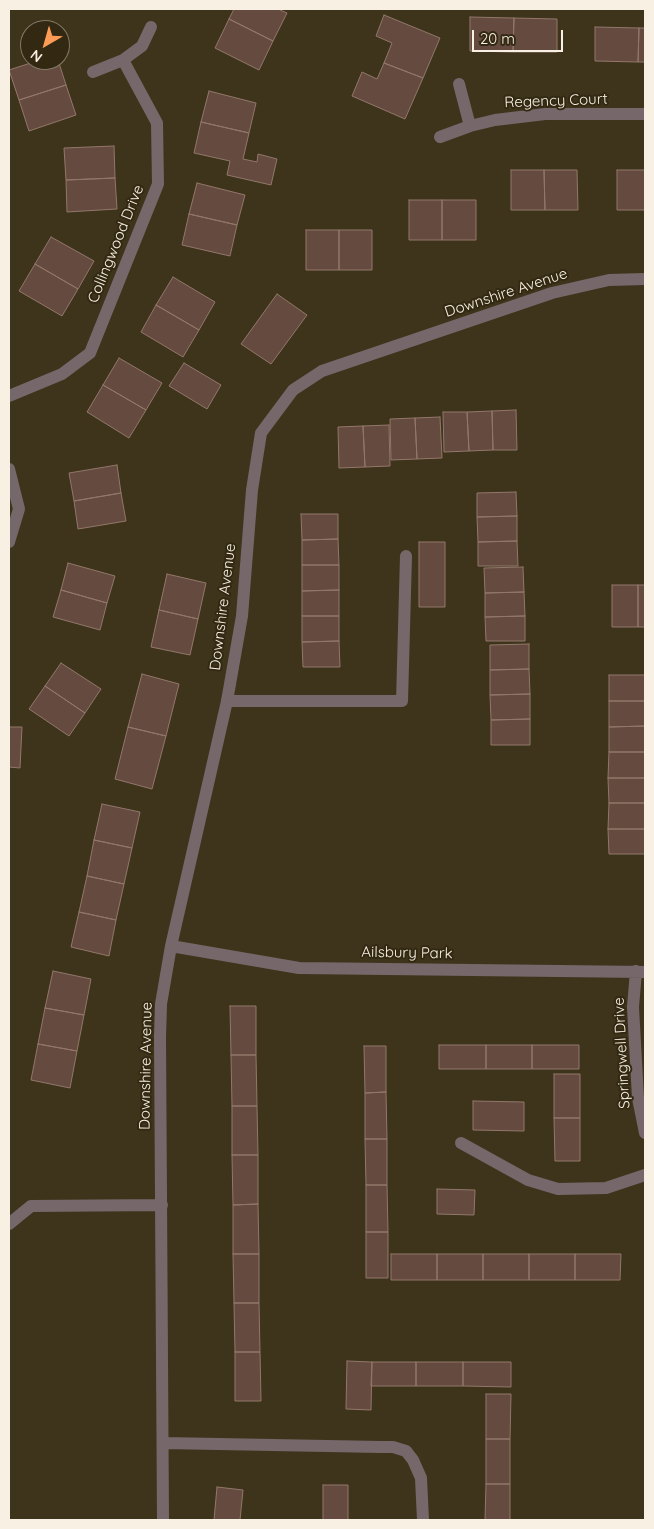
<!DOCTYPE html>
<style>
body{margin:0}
#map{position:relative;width:654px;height:1529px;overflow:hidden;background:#3e341c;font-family:Quicksand,sans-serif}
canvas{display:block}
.frame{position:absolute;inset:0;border:10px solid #f8f1e3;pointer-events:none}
.north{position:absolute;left:20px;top:20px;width:50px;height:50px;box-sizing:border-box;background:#332912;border:1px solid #827966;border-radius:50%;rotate:218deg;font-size:14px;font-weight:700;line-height:20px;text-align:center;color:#f8f1e3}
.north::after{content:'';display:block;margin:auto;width:18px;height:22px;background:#fe9c57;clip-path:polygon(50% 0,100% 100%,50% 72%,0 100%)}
.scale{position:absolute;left:472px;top:30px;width:91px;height:22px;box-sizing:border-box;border:2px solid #f8f1e3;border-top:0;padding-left:6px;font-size:15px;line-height:18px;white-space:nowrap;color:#f8f1e3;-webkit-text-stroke:4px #332912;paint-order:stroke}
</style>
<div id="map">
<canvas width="654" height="1529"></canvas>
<div class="frame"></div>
<div class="north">N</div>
<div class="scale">20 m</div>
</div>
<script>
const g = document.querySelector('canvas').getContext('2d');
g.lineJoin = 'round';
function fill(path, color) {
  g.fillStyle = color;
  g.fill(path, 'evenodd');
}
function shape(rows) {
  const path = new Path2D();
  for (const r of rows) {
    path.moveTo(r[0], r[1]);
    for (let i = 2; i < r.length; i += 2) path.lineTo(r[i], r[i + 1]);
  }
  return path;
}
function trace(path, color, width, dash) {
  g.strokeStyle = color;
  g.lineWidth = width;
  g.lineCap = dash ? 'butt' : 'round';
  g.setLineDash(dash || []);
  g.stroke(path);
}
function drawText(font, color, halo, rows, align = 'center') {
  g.font = font + ' Quicksand,sans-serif';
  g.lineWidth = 4;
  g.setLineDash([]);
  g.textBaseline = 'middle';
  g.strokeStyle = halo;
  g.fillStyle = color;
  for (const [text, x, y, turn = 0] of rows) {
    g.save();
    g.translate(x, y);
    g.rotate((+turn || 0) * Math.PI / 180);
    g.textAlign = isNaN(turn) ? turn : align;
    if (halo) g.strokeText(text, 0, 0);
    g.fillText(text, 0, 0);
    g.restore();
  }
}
const building = shape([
 [234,9,278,9,287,13,273,41,229,19,234,9],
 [384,15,440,38,423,78,384,63,392,43,376,36,384,15],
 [470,17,514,18,513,52,470,51,470,17],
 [514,18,557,19,557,52,513,52,514,18],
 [229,19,273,41,259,70,215,48,229,19],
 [595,27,639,28,638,62,595,61,595,27],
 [639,28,645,28,645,62,638,62,639,28],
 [40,60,58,60,66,85,19,100,9,70,40,60],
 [384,63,423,78,405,119,352,96,362,72,377,79,384,63],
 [66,85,76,115,29,131,19,100,66,85],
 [209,91,256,103,249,133,201,122,209,91],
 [201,122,249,133,243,159,257,162,258,154,277,159,271,185,227,175,230,161,194,153,201,122],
 [114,146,115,178,66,180,64,148,114,146],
 [511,170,544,170,545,210,511,210,511,170],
 [544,170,577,170,578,210,545,210,544,170],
 [617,170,645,170,645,210,617,210,617,170],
 [115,178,117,209,67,212,66,180,115,178],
 [197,183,245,195,237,225,189,214,197,183],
 [409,200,442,200,442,240,409,240,409,200],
 [442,200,476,200,476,240,442,240,442,200],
 [189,214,237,225,230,256,182,245,189,214],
 [306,230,339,230,339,270,306,270,306,230],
 [339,230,372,230,372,270,339,270,339,230],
 [51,237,94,261,78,289,35,264,51,237],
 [35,264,78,289,62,316,19,291,35,264],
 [173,277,215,302,199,330,156,305,173,277],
 [277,294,307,315,271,364,241,344,277,294],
 [156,305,199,330,183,357,141,332,156,305],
 [119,358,162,383,146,410,103,385,119,358],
 [184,363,221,385,207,409,169,386,184,363],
 [103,385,146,410,129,438,87,412,103,385],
 [516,410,517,450,493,450,492,411,516,410],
 [492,411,493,450,469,451,467,412,492,411],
 [443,412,467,412,469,451,444,452,443,412],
 [440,417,442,458,417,459,415,418,440,417],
 [415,418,417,459,391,460,390,419,415,418],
 [389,425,390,466,365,467,363,426,389,425],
 [363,426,365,467,339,468,338,427,363,426],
 [117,465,121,493,74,501,69,473,117,465],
 [516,492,517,516,477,517,477,493,516,492],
 [121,493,126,521,78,529,74,501,121,493],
 [301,514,338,514,338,539,302,540,301,514],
 [517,516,517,541,478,542,477,517,517,516],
 [338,539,339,565,302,565,302,540,338,539],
 [517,541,518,566,478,566,478,542,517,541],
 [419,542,445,542,445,607,419,607,419,542],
 [68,563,115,576,107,603,61,590,68,563],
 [302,565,339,565,339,590,302,591,302,565],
 [523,567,524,592,485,593,484,568,523,567],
 [167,574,206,583,198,619,159,610,167,574],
 [612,585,638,585,638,627,612,627,612,585],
 [638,585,645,585,645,627,638,627,638,585],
 [61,590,107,603,100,630,53,617,61,590],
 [339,590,339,616,302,616,302,591,339,590],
 [524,592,525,616,485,617,485,593,524,592],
 [159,610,198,619,190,655,151,647,159,610],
 [302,616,339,616,339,641,302,642,302,616],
 [525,616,525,641,486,641,485,617,525,616],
 [339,641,340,667,303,667,302,642,339,641],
 [529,644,529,669,490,670,490,645,529,644],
 [61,663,101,689,85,713,45,686,61,663],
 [529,669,530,694,490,695,490,670,529,669],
 [142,674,179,684,166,736,128,727,142,674],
 [609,675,645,675,645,701,609,701,609,675],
 [45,686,85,713,69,736,29,709,45,686],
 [530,694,530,719,491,720,490,695,530,694],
 [609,701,645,701,645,726,609,727,609,701],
 [530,719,530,745,491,745,491,720,530,719],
 [645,726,645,752,609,752,609,727,645,726],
 [9,727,22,727,20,768,9,767,9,727],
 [128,727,166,736,152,789,115,779,128,727],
 [609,752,645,752,645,778,608,778,609,752],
 [608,778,645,778,645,803,609,803,608,778],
 [609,803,645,803,645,829,608,829,609,803],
 [102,804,140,812,132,848,94,840,102,804],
 [608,829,645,829,645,854,609,854,608,829],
 [94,840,132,848,124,884,87,876,94,840],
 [87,876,124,884,116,920,79,912,87,876],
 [79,912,116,920,109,956,71,947,79,912],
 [53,971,91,979,84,1015,45,1008,53,971],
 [230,1006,256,1006,256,1055,231,1055,230,1006],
 [45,1008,84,1015,77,1051,38,1044,45,1008],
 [38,1044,77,1051,70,1088,31,1080,38,1044],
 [439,1045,486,1045,486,1069,439,1069,439,1045],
 [486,1045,532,1045,532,1069,486,1069,486,1045],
 [532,1045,579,1045,579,1069,532,1069,532,1045],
 [364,1046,386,1046,386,1092,365,1093,364,1046],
 [231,1055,256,1055,257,1106,232,1106,231,1055],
 [554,1074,580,1074,580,1118,554,1118,554,1074],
 [386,1092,387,1139,365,1139,365,1093,386,1092],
 [473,1101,524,1102,524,1131,473,1130,473,1101],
 [232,1106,257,1106,258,1155,232,1155,232,1106],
 [554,1118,580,1118,580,1161,555,1161,554,1118],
 [365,1139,387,1139,387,1185,366,1185,365,1139],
 [232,1155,258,1155,258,1204,233,1205,232,1155],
 [366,1185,387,1185,388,1232,366,1232,366,1185],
 [437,1189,475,1190,474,1215,437,1214,437,1189],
 [258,1204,259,1254,233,1254,233,1205,258,1204],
 [366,1232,388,1232,388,1278,366,1278,366,1232],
 [233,1254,259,1254,259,1303,234,1303,233,1254],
 [391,1254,437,1254,437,1280,391,1280,391,1254],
 [437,1254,483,1254,483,1280,437,1280,437,1254],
 [483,1254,529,1254,529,1280,483,1280,483,1254],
 [529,1254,575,1254,575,1280,529,1280,529,1254],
 [575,1254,621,1254,620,1280,575,1280,575,1254],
 [234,1303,259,1303,260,1352,235,1352,234,1303],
 [235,1352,260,1352,261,1401,235,1401,235,1352],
 [347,1361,372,1362,371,1410,346,1409,347,1361],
 [372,1362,416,1362,416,1386,371,1386,372,1362],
 [416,1362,463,1362,463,1386,416,1386,416,1362],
 [463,1362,511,1362,511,1387,463,1386,463,1362],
 [486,1394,511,1394,510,1439,486,1439,486,1394],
 [486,1439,510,1439,510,1484,486,1484,486,1439],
 [486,1484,510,1484,510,1520,485,1520,486,1484],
 [323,1485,348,1485,348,1520,323,1520,323,1485],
 [217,1487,243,1490,240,1520,214,1520,217,1487]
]);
fill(building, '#654b3f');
trace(building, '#92776a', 1);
trace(shape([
 [227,701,402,701,406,556],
 [461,1143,528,1180,558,1189,606,1188,645,1175],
 [381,1447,393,1447,406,1451,413,1460,421,1478,423,1520]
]), '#76686a', 12);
trace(shape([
 [93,72,123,60,142,46,151,27],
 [459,84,470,126],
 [440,137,470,126,495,120,545,114,645,114],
 [9,396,62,374,90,353,158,184,157,123,123,60],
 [9,469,19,509,9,542],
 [171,946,299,968,645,972],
 [636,971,633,1007,638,1098,645,1133],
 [9,1224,31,1206,162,1205],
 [164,1443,381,1447],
 [163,1520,160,1037,161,1004,171,946,227,701,242,616,252,490,261,433,293,390,322,371,552,293,609,280,645,279]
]), '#76686a', 12);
drawText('15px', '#f8f1e3', '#332912', [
 ["Regency Court",556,101,-2],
 ["Collingwood Drive",116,244,-68],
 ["Downshire Avenue",506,293,-18],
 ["Downshire Avenue",223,607,-83],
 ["Ailsbury Park",407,953,1],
 ["Springwell Drive",622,1053,-93],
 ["Downshire Avenue",146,1066,-89]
]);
</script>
